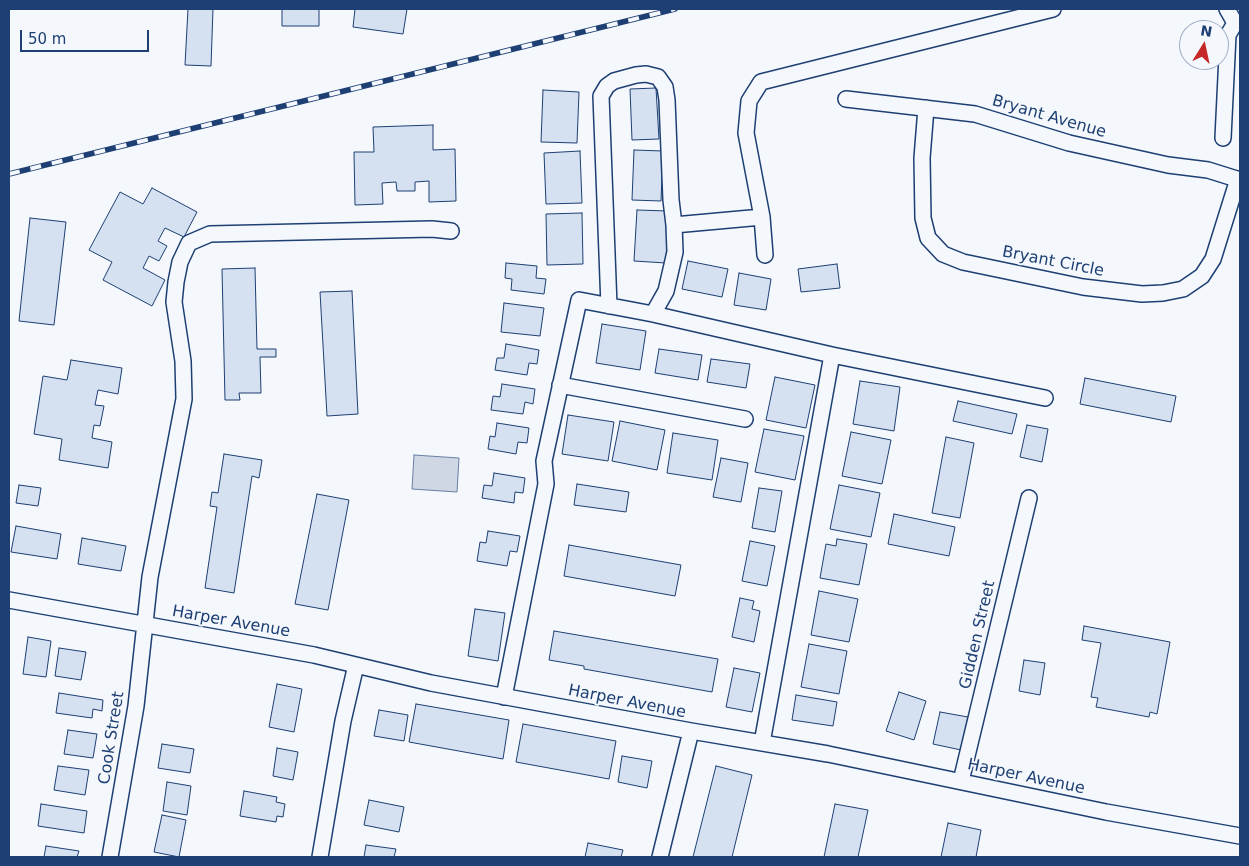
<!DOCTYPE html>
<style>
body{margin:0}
#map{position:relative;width:1249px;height:866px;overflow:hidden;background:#f4f7fb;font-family:"DejaVu Sans",sans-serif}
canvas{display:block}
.frame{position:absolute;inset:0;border:10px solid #1d3f73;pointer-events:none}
.north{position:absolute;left:1179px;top:20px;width:50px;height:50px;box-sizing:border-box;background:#f4f7fb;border:1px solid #9eadc5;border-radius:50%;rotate:10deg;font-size:14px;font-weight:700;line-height:20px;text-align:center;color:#1d3f73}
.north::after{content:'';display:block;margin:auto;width:18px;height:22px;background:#c62828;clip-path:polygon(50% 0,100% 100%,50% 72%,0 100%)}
.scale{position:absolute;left:20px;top:30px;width:129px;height:22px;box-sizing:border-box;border:2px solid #1d3f73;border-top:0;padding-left:6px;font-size:15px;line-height:18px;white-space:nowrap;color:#1d3f73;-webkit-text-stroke:4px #f4f7fb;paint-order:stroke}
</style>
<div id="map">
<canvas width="1249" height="866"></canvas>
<div class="frame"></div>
<div class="north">N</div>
<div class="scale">50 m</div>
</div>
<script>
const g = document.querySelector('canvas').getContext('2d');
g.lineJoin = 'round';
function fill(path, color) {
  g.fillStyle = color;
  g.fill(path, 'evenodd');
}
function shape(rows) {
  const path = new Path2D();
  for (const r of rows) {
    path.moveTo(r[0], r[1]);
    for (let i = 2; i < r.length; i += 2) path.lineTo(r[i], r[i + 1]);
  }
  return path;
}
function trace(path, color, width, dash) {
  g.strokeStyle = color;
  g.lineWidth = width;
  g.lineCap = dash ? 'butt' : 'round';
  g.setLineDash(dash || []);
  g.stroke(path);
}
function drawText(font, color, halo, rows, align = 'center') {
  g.font = font + ' "DejaVu Sans",sans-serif';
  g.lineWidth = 4;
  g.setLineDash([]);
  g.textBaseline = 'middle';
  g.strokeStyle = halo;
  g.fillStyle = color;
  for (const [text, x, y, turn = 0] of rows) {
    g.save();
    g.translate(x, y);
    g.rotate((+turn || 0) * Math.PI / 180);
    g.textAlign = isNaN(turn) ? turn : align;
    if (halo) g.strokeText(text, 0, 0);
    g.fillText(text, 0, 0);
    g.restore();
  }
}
const water = shape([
 [414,455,459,458,457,492,412,489,414,455]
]);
fill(water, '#cfd7e4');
trace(water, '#687fa3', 1);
const building = shape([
 [188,9,213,9,211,66,185,65,188,9],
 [282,9,319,9,319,26,282,26,282,9],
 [355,9,407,9,403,34,353,27,355,9],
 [656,88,659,139,632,140,630,89,656,88],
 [543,90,579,92,577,143,541,142,543,90],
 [433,125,433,150,455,149,456,201,429,202,429,181,415,182,415,191,397,191,396,182,382,183,383,204,355,205,354,152,374,152,373,127,433,125],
 [634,150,663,151,661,201,632,200,634,150],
 [580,151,582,203,546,204,544,153,580,151],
 [152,188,197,212,184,237,165,228,158,241,167,246,159,261,149,256,143,268,165,280,152,306,103,280,112,262,89,250,120,192,143,204,152,188],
 [637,210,668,211,666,263,634,261,637,210],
 [582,213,583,264,547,265,546,214,582,213],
 [30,218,66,222,54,325,19,321,30,218],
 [688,261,728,269,722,297,682,289,688,261],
 [506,263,537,266,536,278,546,279,544,294,511,290,512,279,505,278,506,263],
 [837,264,840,288,801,292,798,269,837,264],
 [255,268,257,349,276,349,276,357,260,357,261,393,239,393,240,400,225,400,222,269,255,268],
 [739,273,771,279,766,310,734,305,739,273],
 [352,291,358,414,327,416,320,292,352,291],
 [504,303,544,308,540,336,501,332,504,303],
 [602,324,646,331,640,370,596,363,602,324],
 [506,344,539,350,537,364,529,363,527,375,495,370,497,358,504,358,506,344],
 [659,349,702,355,698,380,655,373,659,349],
 [711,359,750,364,746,388,707,382,711,359],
 [71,360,122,368,118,394,98,390,95,405,104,406,100,426,94,425,92,438,112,442,108,468,59,460,62,439,34,434,43,376,67,380,71,360],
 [775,377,815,385,806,428,766,420,775,377],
 [1085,378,1176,396,1171,422,1080,404,1085,378],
 [860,381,900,387,894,431,853,424,860,381],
 [502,384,535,389,533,404,525,402,523,414,491,410,493,396,500,397,502,384],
 [958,401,1017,414,1012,434,953,421,958,401],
 [568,415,614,422,608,461,562,454,568,415],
 [620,421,665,430,657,470,612,461,620,421],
 [497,423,529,428,527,443,518,442,516,454,488,449,490,436,495,437,497,423],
 [1027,425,1048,429,1042,462,1020,457,1027,425],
 [764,429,804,436,795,480,755,472,764,429],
 [851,432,891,440,882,484,842,476,851,432],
 [673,433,718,440,712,480,667,473,673,433],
 [946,437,974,443,960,518,932,513,946,437],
 [224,454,262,460,259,478,252,476,234,593,205,588,217,507,210,506,212,492,218,493,224,454],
 [721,458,748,463,741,502,713,497,721,458],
 [494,473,525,478,523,493,515,492,514,503,482,498,484,485,492,486,494,473],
 [577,484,629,492,626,512,574,505,577,484],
 [19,485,41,488,38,506,16,503,19,485],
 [839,485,880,493,871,537,830,529,839,485],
 [759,488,782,491,775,532,752,528,759,488],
 [317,494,349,500,328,610,295,604,317,494],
 [894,514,955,527,949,556,888,544,894,514],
 [16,526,61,534,57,559,11,552,16,526],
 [488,531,520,536,517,552,510,551,507,566,477,561,480,542,486,543,488,531],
 [82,538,126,546,121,571,78,564,82,538],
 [837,539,867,544,859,585,820,578,826,544,836,546,837,539],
 [750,541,775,546,767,586,742,581,750,541],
 [569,545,681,565,675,596,564,576,569,545],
 [819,591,858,599,849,642,811,635,819,591],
 [740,598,754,601,752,609,760,611,754,642,732,637,740,598],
 [475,609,505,613,498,661,468,656,475,609],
 [1084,626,1170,642,1157,714,1150,712,1149,717,1096,707,1098,698,1091,697,1101,643,1082,640,1084,626],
 [554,631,718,659,712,692,584,669,584,666,549,660,554,631],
 [28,637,51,641,46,677,23,674,28,637],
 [809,644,847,651,839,694,801,687,809,644],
 [59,648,86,652,81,680,55,676,59,648],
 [1024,660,1045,663,1040,695,1019,691,1024,660],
 [734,668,760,673,752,712,726,707,734,668],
 [277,684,302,689,294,732,269,727,277,684],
 [899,692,926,701,914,740,886,731,899,692],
 [59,693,103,700,102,711,93,709,92,718,56,713,59,693],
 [796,695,837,702,833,726,792,720,796,695],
 [416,704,509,720,503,759,409,742,416,704],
 [379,710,408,715,404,741,374,736,379,710],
 [940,712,968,717,961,750,933,744,940,712],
 [523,724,616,741,609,779,516,762,523,724],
 [68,730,97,734,93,758,64,754,68,730],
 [162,744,194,749,190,773,158,768,162,744],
 [277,748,298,752,293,780,273,776,277,748],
 [622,756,652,761,647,788,618,782,622,756],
 [58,766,89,770,85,795,54,790,58,766],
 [716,766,752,775,732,857,693,857,716,766],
 [167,782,191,786,187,815,163,811,167,782],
 [244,791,277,797,276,802,285,804,283,817,277,816,276,822,240,816,244,791],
 [369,800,404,807,399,832,364,825,369,800],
 [41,804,87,811,84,833,38,826,41,804],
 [835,804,868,810,858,857,824,857,835,804],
 [162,815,186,820,179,857,154,852,162,815],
 [948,823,981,830,976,857,941,857,948,823],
 [588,843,623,850,621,857,585,857,588,843],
 [366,845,396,849,394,857,364,857,366,845],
 [46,846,79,851,77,857,44,857,46,846]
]);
fill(building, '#d5e0f0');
trace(building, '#1d3f73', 1);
const minor = shape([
 [846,99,975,114,1069,143,1168,165,1208,170,1240,180],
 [926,108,922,158,923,218,928,238,943,254,963,262,1083,287,1142,294,1163,293,1183,289,1202,276,1213,259,1238,179],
 [1223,138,1228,35,1235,23,1227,9],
 [674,225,762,217],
 [765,255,762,217,746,133,749,101,761,82,1053,9],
 [609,306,601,96,607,86,614,81,636,75,646,74,658,77,665,87,667,100,671,200,674,225,675,252,666,291,653,314],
 [560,385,745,419],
 [9,600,314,655,431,683,691,731,828,754,1106,812,1240,836],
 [504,697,546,484,544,461,579,300,653,314,832,355],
 [762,743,832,355,1045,398],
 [961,781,1029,498],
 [110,857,136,706,150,577,184,399,183,361,174,302,176,282,180,262,189,243,210,234,432,229,451,231],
 [320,857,343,721,356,665],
 [660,857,691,731]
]);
trace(minor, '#1d3f73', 18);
trace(minor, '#f4f7fb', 15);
const rail = shape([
 [9,174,675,9]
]);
trace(rail, '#1d3f73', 5.5);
trace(rail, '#f4f7fb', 4, [11]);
drawText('16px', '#1d3f73', '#f4f7fb', [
 ["Bryant Avenue",1049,117,16],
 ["Bryant Circle",1053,262,11],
 ["Harper Avenue",231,622,10],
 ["Gidden Street",978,635,-77],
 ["Harper Avenue",627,702,11],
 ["Cook Street",112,738,-81],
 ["Harper Avenue",1026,777,12]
]);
</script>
